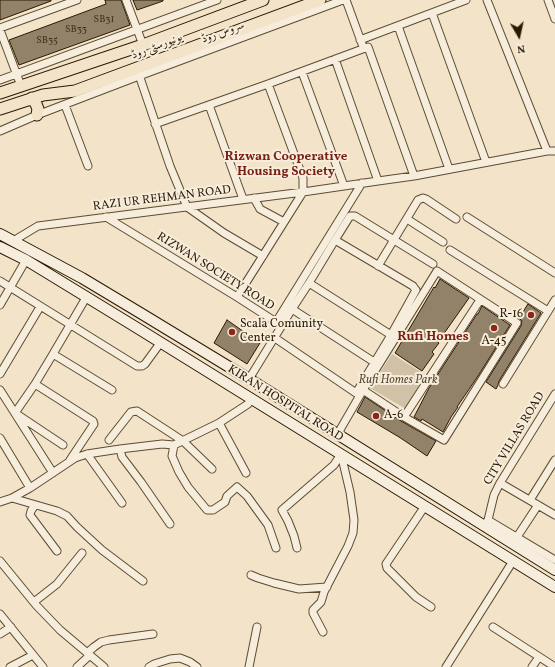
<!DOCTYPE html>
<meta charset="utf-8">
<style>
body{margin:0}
#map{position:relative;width:555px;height:667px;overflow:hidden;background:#f2e3c9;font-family:Vollkorn,serif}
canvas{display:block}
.north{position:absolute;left:499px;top:16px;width:40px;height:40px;-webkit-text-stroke:3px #f7eddc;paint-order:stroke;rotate:171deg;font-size:11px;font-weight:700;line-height:16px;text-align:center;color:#2a1901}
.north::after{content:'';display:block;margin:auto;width:14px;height:18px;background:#2a1901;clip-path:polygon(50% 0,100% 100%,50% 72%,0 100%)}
</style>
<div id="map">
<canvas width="555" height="667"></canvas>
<div class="north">N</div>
</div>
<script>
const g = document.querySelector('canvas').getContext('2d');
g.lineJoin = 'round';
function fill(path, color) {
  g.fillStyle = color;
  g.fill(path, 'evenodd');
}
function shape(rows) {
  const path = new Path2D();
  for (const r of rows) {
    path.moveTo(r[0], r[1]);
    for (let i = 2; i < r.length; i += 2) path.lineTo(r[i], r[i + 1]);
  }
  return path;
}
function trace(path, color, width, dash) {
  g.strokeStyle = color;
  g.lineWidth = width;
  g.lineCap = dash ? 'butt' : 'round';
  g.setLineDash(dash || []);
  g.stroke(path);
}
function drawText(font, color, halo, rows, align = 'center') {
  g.font = font + ' Vollkorn,Amiri,serif';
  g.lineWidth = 4;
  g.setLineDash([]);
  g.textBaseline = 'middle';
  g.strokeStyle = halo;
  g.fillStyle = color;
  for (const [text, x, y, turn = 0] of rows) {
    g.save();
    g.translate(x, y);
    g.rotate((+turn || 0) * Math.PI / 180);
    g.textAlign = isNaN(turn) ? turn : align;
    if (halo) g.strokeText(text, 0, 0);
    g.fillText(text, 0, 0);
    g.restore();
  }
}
fill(shape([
 [392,354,424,374,424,376,406,409,370,388]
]), '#d0c1a7');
const building = shape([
 [0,0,51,0,51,1,0,20,0,0],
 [105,0,121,0,130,25,19,65,9,40,106,4,105,0],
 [133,0,163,0,163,1,137,10,133,0],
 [440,279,469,298,438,342,439,343,432,352,434,354,422,371,395,353,434,287,435,288,440,279],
 [528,304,541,313,499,381,498,385,496,389,486,382,521,326,522,321,519,318,528,304],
 [482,306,510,325,478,376,457,407,458,407,451,417,443,432,422,419,421,421,414,417,429,388,477,314,478,314,482,306],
 [227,320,260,343,247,364,214,343,227,320],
 [365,397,401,421,436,441,427,456,408,443,399,437,357,412,365,397]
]);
fill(building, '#928269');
trace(building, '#2a1901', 1);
const street = shape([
 [126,0,143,45],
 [346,0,362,44],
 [487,0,547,151],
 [548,0,555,19],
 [432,13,486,162],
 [398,26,449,169],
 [0,28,77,0],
 [0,30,21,86],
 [360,40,466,0],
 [335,59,378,181],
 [138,72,170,166,187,207,224,233,263,256],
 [302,72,344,186],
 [0,80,217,0],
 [65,105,88,166],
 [209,105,243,199],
 [155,124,268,84,368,47,414,176],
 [0,131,37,115,139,76,343,0],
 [254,198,260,209,284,222],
 [106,217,237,297,276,322,362,183],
 [467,217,555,273],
 [407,219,443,242],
 [335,240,350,216,355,216,433,264],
 [13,241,38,226,303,192,378,181,414,176,547,151,555,151],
 [450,250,548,311],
 [378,266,418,200,423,198,426,199,456,219],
 [0,281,137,366,142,366,145,364,161,342],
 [309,283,391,335],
 [237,297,303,192,303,178,268,84],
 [0,305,26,260],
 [292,309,374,362],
 [53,354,112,390],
 [0,374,40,307],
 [249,379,292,309,309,283,335,240,413,286,415,289,416,290,391,335,356,393,275,338],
 [35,384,93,421,94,424,70,460],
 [503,384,555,300],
 [0,390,53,473],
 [404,417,480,300],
 [219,423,246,473],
 [337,435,363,390,437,271,517,323,444,440,404,417,363,390],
 [0,438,30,488],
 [109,440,131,412,137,411,183,441,212,469],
 [63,445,15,413,35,384,53,354,87,296],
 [174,445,172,456,179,472,188,487,207,510,213,510,225,502,227,496,237,487,247,496,268,525,276,548],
 [120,449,122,457,141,482,170,524],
 [87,454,122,503],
 [500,483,555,515],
 [12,498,57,511,67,516,77,527,102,550,143,581],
 [530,500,555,460],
 [0,502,12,498,30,488,75,458,87,454,120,449,162,444,174,445,219,423,248,404,252,398],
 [35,505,31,511,30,515,57,551],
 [425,506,386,564,387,568,416,597,431,607],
 [488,520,555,560],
 [484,526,488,520,494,495,500,483,555,394],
 [515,540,538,505],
 [297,548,294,536,288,521,282,510,334,465,341,454],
 [0,561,36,605,60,630,104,667],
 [251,575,258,578,274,583,299,589,327,587],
 [34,602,57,584,82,553],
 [0,614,43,667],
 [493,627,555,667],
 [323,632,313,613,313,610,321,602,324,592,348,546,353,533,354,520,350,492,341,454],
 [0,634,11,627],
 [87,653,94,647,101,642,109,640,153,634],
 [10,667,33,655],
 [77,667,90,655],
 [149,667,154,664,170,659,180,658,190,662,197,667],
 [249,667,257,627],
 [446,667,513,561],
 [532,667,539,657]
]);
const secondary = shape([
 [0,234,82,278,142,314,249,379,555,570],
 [0,247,26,260,134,326,555,587]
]);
const primary = shape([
 [0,93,143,45,263,0],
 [32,98,36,104,38,109,37,115],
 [0,109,43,95,75,91,320,0]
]);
trace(street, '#5c4c33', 9);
trace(secondary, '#2a1901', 12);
trace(primary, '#2a1901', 13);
trace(street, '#f7eddc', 7);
trace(secondary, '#f7eddc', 10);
trace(primary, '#f2e3c9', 11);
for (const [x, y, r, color] of [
 [531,315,4,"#8f2418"],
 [494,328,4,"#8f2418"],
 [232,332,4,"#8f2418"],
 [376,416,4,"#8f2418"]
]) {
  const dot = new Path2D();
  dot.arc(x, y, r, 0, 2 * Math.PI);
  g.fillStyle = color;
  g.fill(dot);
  trace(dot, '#f7eddc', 1.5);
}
drawText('10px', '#44331b', null, [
 ["SB31",104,20],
 ["SB33",76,30],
 ["SB35",47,41]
]);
drawText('12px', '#2a1901', '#f7eddc', [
 ["سروس روڈ",223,33,-20],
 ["یونیورسٹی روڈ",157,47,-21],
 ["RAZI UR REHMAN ROAD",162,199,-7],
 ["RIZWAN SOCIETY ROAD",215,272,32],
 ["KIRAN HOSPITAL ROAD",285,404,32],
 ["CITY VILLAS ROAD",515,439,-59]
]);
drawText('12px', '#2a1901', '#f7eddc', [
 ["R-16",523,315,"right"],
 ["Scala Comunity",240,325],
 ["Center",240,339],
 ["A-45",494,342,"center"],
 ["A-6",384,416]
], 'left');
drawText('italic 12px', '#5c4b33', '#f7eddc', [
 ["Rufi Homes Park",398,381]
]);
drawText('bold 13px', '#7a1f14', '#f7eddc', [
 ["Rizwan Cooperative",286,158],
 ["Housing Society",286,173],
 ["Rufi Homes",433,338]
]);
</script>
